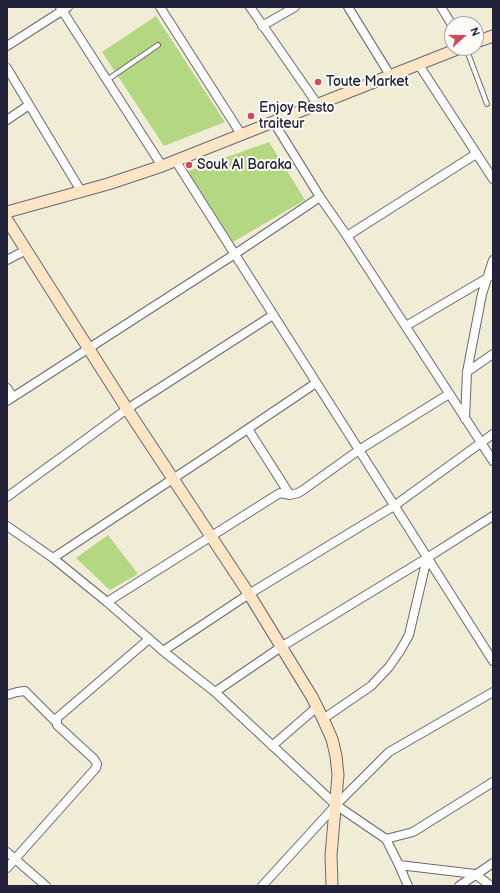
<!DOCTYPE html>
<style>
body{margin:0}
#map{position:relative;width:500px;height:893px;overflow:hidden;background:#f1ecd6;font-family:"Balsamiq Sans",sans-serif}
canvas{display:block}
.frame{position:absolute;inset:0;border:8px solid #22223b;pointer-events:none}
.north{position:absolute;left:444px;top:16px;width:40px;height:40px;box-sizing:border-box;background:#fdfcf7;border:1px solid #a5a5ac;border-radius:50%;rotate:69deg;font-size:11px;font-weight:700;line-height:16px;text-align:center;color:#22223b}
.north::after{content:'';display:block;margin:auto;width:14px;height:18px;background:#d1495b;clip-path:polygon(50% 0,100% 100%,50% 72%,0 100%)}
</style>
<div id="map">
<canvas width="500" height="893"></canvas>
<div class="frame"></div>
<div class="north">N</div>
</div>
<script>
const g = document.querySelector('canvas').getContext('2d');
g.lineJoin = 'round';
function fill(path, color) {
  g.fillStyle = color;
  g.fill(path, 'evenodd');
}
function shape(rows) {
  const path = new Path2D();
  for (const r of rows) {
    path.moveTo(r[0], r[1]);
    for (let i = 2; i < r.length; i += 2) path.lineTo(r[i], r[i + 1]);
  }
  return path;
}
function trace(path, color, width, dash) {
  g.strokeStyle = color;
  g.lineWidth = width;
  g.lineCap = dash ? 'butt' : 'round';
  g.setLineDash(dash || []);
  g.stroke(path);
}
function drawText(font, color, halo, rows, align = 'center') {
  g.font = font + ' "Balsamiq Sans",sans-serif';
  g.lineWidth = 4;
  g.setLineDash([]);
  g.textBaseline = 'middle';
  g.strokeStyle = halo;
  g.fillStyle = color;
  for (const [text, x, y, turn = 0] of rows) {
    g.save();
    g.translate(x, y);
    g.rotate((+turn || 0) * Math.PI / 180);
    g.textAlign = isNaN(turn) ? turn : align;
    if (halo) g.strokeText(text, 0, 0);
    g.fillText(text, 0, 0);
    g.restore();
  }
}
fill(shape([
 [156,16,225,122,164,146,102,52],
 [269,142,305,200,233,242,188,171],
 [108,535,138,574,110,590,76,558]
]), '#b4d881');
const lane = shape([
 [466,48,487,104],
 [107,80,158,45]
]);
const street = shape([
 [60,7,162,166],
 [160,7,241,134],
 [250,7,318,105],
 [348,7,390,75],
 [441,7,452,25],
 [262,26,295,7],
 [7,46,68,7],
 [419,65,493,179],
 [7,68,81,191],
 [7,120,29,105],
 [273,121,320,197,347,236,493,461],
 [175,160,493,661],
 [347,236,476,154],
 [7,260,26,250],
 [406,326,489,277],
 [467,372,493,354],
 [7,388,13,397],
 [7,401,235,254,320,197],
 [465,419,467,372,482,294,493,260],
 [248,429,290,495],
 [7,497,127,409,273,315],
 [7,526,53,558,107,602,163,651,215,692,336,805,386,839,399,865,408,886],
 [53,558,209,455,316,383],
 [107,602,275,496,280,493,290,495,298,493,303,490,359,450,449,394],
 [163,651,249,594,394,506,493,434],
 [215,692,281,647,427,558,493,516],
 [7,695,17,692,25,691,56,722],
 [323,719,371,686,389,667,400,651,409,635,427,558],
 [272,746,317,707],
 [386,839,413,832,493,782],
 [7,852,46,886],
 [399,865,475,874,491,886],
 [7,868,96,768,97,764,94,759,57,725,57,718,149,639],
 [262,886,336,805,389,752,493,692],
 [459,886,493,863]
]);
const secondary = shape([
 [476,42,493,36],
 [7,212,108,184,162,166,460,48],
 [7,220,127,409,249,594,312,697,323,719,332,739,336,756,338,775,331,855,332,886]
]);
trace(lane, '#6a6971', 6);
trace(street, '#6a6971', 10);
trace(secondary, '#6a6971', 13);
trace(lane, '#fff', 4);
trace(street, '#fff', 8);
trace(secondary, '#fde5c5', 11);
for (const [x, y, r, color] of [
 [318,82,4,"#d1495b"],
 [251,116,4,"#d1495b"],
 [189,165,4,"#d1495b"]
]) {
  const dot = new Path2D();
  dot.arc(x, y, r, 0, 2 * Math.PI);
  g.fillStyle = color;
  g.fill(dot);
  trace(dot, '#fdfcf7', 1.5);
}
drawText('14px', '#22223b', '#fdfcf7', [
 ["Toute Market",326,82],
 ["Enjoy Resto",259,108],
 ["traiteur",259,124],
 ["Souk Al Baraka",197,165]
], 'left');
</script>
